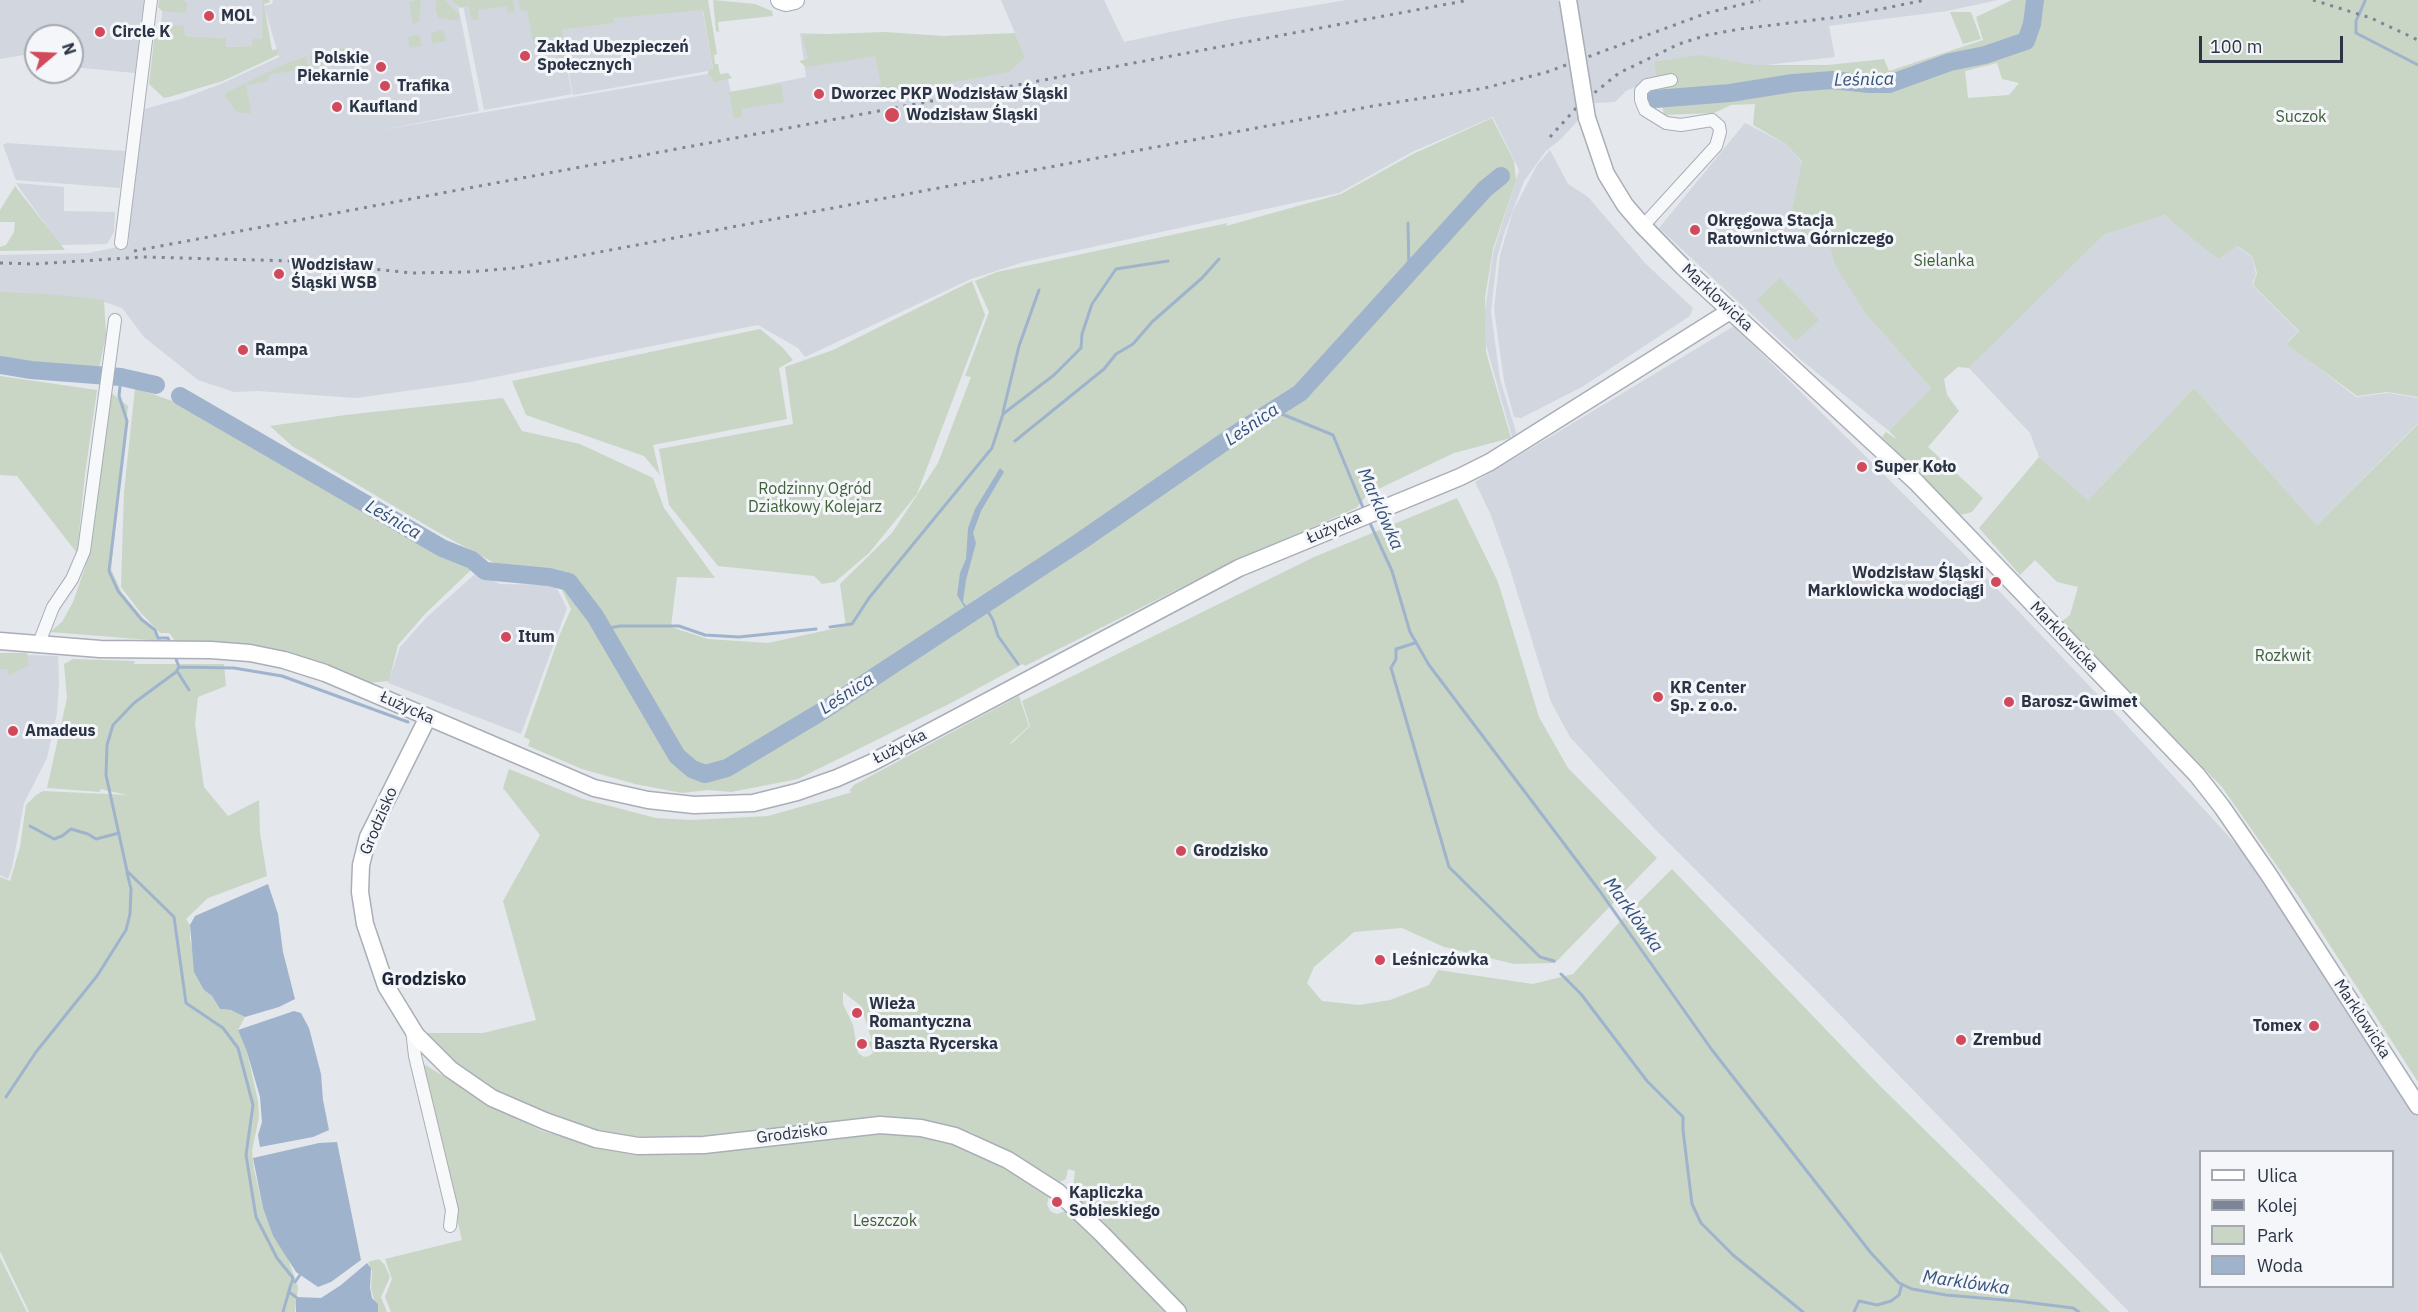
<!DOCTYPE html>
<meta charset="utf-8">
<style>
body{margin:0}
#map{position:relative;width:2418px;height:1312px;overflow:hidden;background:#e4e7ec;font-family:"IBM Plex Sans",sans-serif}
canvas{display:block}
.legend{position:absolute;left:2199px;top:1150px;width:195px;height:138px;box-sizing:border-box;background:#f4f6f9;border:2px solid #a4a8b1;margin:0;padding:8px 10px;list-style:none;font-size:18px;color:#2b3445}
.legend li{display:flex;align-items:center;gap:12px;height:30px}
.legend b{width:30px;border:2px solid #a4a8b1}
.north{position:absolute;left:24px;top:24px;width:60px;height:60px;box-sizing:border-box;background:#f4f6f9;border:2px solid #a4a8b1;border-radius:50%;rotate:71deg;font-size:16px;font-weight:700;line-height:24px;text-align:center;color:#2b3445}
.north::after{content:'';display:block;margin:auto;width:21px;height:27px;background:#d1495b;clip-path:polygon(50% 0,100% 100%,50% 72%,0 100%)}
.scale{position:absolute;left:2199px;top:36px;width:144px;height:27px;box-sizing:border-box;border:3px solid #2b3445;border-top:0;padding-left:8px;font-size:18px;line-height:21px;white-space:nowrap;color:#2b3445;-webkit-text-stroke:4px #f4f6f9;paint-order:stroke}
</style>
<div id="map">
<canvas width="2418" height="1312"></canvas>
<ul class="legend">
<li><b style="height:8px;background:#fff"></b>Ulica</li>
<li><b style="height:8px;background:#7d8696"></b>Kolej</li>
<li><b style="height:16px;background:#c9d6c5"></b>Park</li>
<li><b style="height:16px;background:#9fb4cc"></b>Woda</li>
</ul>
<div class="north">N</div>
<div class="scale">100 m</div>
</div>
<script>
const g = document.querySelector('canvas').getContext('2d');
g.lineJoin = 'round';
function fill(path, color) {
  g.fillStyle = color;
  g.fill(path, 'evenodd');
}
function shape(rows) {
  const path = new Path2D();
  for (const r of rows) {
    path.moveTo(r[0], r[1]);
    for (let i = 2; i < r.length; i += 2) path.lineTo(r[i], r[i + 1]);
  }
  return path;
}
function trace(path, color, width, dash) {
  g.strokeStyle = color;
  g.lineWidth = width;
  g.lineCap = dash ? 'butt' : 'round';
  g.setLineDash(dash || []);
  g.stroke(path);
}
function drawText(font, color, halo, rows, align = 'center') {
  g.font = font + ' "IBM Plex Sans",sans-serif';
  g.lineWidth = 6;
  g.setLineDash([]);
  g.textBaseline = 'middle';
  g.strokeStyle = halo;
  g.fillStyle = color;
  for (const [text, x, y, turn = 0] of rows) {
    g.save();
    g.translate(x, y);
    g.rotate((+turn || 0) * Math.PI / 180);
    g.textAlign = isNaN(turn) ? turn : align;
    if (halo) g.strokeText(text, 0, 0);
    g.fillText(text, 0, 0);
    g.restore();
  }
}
fill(shape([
 [0,0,144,0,135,73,72,67,72,36,36,36,36,53,0,59],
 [183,0,263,0,264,6,272,4,273,0,457,0,479,111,381,130,714,73,727,75,731,92,806,77,800,33,910,37,1013,34,1026,59,1001,0,1104,0,1124,42,1227,20,1347,0,1998,0,1947,11,1829,26,1835,57,1655,78,1626,91,1615,102,1594,103,1562,138,1545,152,1524,181,1504,234,1497,258,1491,312,1500,379,1517,435,1512,437,1486,345,1485,311,1493,253,1519,170,1493,117,1412,152,1339,193,1024,262,971,279,805,357,798,348,758,325,470,382,356,398,258,391,234,392,198,380,144,337,122,308,102,301,0,293,0,255,88,253,128,245,141,110,184,98,223,83,279,57,264,6,262,39,253,46,225,47,225,38,185,36,161,26,162,11,186,12],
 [462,0,554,0,572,94,484,110],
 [609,0,702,7,713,70,573,95,561,30,613,23],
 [1745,123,1786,144,1802,163,1791,213,1810,247,1827,232,1866,314,1931,388,1889,431,1801,360,1659,228],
 [7,143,125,151,120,188,16,180,3,145],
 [1550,150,1568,184,1588,197,1645,263,1693,308,1690,316,1582,387,1521,418,1514,417,1504,381,1494,309,1500,255,1513,211,1537,165],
 [16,183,64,187,64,211,115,212,114,232,107,244,60,245],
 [2163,215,2201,243,2217,259,2236,246,2252,257,2256,274,2252,285,2298,331,2286,343,2356,397,2388,393,2418,398,2418,423,2317,525,2194,388,2088,500,2039,457,2030,433,1969,368,2105,234],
 [1734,326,1961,551,2120,718,2255,865,2418,1114,2418,1312,2129,1312,1812,986,1654,828,1570,737,1551,702,1509,566,1490,513,1475,482],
 [2200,1152,2392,1152,2392,1286,2200,1286],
 [476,573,500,584,555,585,567,608,521,734,388,683,400,647,427,617],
 [0,654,58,656,59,682,57,713,47,758,24,803,12,868,8,879,0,875]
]), '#d2d6de');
fill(shape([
 [159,0,183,0,187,3,186,13,162,11,158,7],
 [263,0,269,0,270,2,264,4,272,50,279,49,278,55,223,81,169,97,164,98,149,84,155,31,158,28,164,27,164,24,184,26,185,36,226,38,226,47,252,46,253,39,262,39],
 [415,0,421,0,420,15,419,22,413,24,409,2],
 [436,0,445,0,460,16,459,19,456,20,439,18,436,11],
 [452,0,513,0,515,12,508,13,507,6,478,10,479,19,474,20,471,18,469,6,460,8],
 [518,0,708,0,717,54,714,55,715,64,718,64,720,74,728,73,732,78,715,82,708,74,708,71,713,69,703,10,613,18,614,23,562,30,567,62,559,64,554,37,533,41,527,10,521,11],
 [713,0,755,4,772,11,773,16,718,22,719,32,716,31],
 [2012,0,2418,0,2418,397,2387,392,2357,396,2286,344,2299,331,2253,285,2257,273,2252,256,2237,246,2218,259,2164,215,2105,234,1969,368,1958,367,1944,379,1947,395,1959,411,1928,447,1983,498,1972,512,1960,515,1882,437,1886,432,1898,440,1889,431,1931,388,1866,314,1835,265,1827,233,1810,247,1791,213,1802,162,1786,144,1753,125,1755,104,1731,105,1714,113,1664,115,1654,62,1700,55,1754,65,1828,65,1884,59,1889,71,1983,40,1976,17],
 [1997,63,2002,79,2019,83,2009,95,1968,98,1965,71],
 [1950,12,1971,12,1981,39,1963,44],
 [441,30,444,32,446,41,432,44,431,33],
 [884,32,945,36,1015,33,1025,57,1009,72,865,98,864,93,874,91,874,86,881,84,875,56,806,67,799,61,808,59,802,35],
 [419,35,422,46,409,48,408,37],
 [350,47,353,59,312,67,310,55],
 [306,57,308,68,269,75,267,81,246,85,251,113,241,113,236,111,225,97,226,93,287,63],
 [781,84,784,102,741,109,742,117,734,118,729,92],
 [1492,118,1514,161,1516,180,1493,249,1485,298,1486,352,1511,438,1454,453,1368,494,1356,508,1216,570,1025,666,1023,664,951,703,798,779,731,792,708,790,682,793,635,784,582,769,528,746,530,740,524,737,560,634,571,609,552,569,514,566,516,573,514,573,510,565,496,564,441,534,292,446,270,426,345,415,503,398,522,431,580,444,653,478,664,508,715,578,677,577,671,627,708,639,768,643,846,626,840,584,892,533,938,463,971,377,965,376,989,312,975,281,997,272,1228,223,1226,226,1341,194,1413,154],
 [15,186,65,250,0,251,0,247,6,245,14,232,15,222,0,222,0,210],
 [1780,278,1819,320,1796,341,1757,300],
 [972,281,985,315,917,494,869,553,835,582,822,584,814,576,718,566,669,505,659,449,793,424,785,367,833,350],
 [0,292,47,294,104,300,106,335,99,369,14,360,0,356],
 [760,329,782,347,793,360,779,368,787,419,653,445,660,475,644,456,526,415,512,381],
 [0,376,97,390,85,474,77,553,17,476,0,475],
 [135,388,184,405,448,557,473,568,425,614,398,645,389,681,369,683,286,654,176,642,169,633,160,633,140,612,121,587,124,492],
 [2194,388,2317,525,2418,424,2418,1082,2300,899,2222,787,2061,622,2070,615,2078,587,2057,582,2035,560,2020,575,1979,528,2039,457,2088,500],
 [109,391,128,406,111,569,122,593,162,641,50,632,62,622,73,602,86,565,91,518],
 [1457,498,1498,582,1539,717,1568,768,1657,858,1555,963,1514,964,1444,947,1402,928,1354,932,1314,967,1307,983,1322,1001,1359,1005,1390,1000,1429,985,1438,970,1533,984,1573,974,1624,917,1672,869,1879,1085,2110,1312,1180,1312,1074,1198,1073,1188,1075,1171,1068,1169,1066,1179,1056,1184,971,1132,884,1120,702,1137,614,1136,545,1118,499,1094,448,1060,424,1033,483,1033,536,1020,503,901,540,835,503,788,509,769,583,799,656,818,690,820,768,816,832,798,852,792,849,791,854,785,1019,696,1029,726,1009,744,1012,743,1030,726,1022,701,1314,557],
 [843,992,861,1006,872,1041,868,1042,873,1053,869,1056,864,1057,858,1053,853,1025,843,1004],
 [0,653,27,653,29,665,8,676,8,669,0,669],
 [73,659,135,661,134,664,224,664,226,686,198,697,195,724,204,787,228,816,259,800,260,833,267,876,208,898,186,919,190,925,190,939,204,990,212,996,220,1009,231,1010,245,1017,238,1030,247,1052,258,1101,259,1117,252,1151,254,1169,263,1208,273,1236,287,1256,298,1287,295,1312,29,1312,0,1251,0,877,10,881,20,847,26,805,36,795,43,791,127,795,100,789,100,792,47,788,67,698,64,664],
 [419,1061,494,1107,542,1131,617,1151,705,1151,886,1131,966,1143,1049,1196,1047,1204,1050,1211,1057,1214,1066,1211,1138,1277,1168,1312,391,1312,385,1297,392,1279,385,1259,462,1240],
 [0,1257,24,1306,27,1312,0,1312],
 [379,1259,385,1265,390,1277,381,1297,387,1312,378,1312,371,1289,372,1271,368,1262]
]), '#c9d6c5');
fill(shape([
 [1000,468,1004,472,981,511,973,533,976,543,966,580,963,602,972,613,969,615,957,595,960,573,966,559,968,528,975,509],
 [268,884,278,914,283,952,295,999,279,1007,245,1017,231,1010,220,1009,212,996,204,990,194,972,190,925,195,916],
 [294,1011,301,1013,309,1028,321,1074,323,1100,329,1130,313,1137,260,1147,258,1135,262,1122,260,1097,247,1052,238,1030],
 [337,1142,361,1260,331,1282,318,1287,296,1272,273,1236,263,1208,253,1158,319,1143],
 [367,1263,371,1268,370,1288,372,1298,378,1304,378,1312,296,1312,296,1297,321,1298,341,1285]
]), '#9fb4cc');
trace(shape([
 [2365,1,2356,21,2356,33,2418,65],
 [1408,223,1409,273],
 [121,377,119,396,127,421,109,571,118,591,141,619,155,630,158,638,168,638,169,641],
 [1272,410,1333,435,1364,510],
 [1003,412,1019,346,1039,290],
 [1015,441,1104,369,1116,354,1133,344,1152,322,1202,278,1219,259],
 [1369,521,1392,571,1410,632,1429,665,1599,890,1712,1050,1871,1253,1899,1283,1912,1289,1946,1295,2017,1301,2073,1308,2079,1312],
 [984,605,993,620,998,636,1018,664],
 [830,627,852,624,869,598,992,448,1003,414,1054,375,1081,348,1082,334,1092,304,1116,269,1168,261],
 [603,629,620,626,679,626,705,635,739,637,816,629],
 [1415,643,1396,649,1396,659,1391,668,1449,867,1540,957,1554,961],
 [176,659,179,667,176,672,134,703,113,725,107,745,106,775,127,871,174,917,186,1003,223,1028,238,1048,253,1105,246,1155,256,1217,277,1258,293,1278,292,1282],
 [179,667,234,668,282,676,408,722],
 [177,671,189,690],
 [30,826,54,839,62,836,71,829,88,834,96,839,119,833],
 [1561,974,1581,994,1647,1081,1683,1117,1683,1130,1692,1204,1701,1223,1733,1255,1803,1312],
 [6,1097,36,1052,97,976,126,930,130,914,131,889,127,873],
 [295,1282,300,1275],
 [289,1292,296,1297],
 [283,1312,291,1284],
 [1854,1312,1859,1301,1877,1305,1891,1301,1899,1295,1902,1284]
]), '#9fb4cc', 3);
trace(shape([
 [1655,99,1730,93,1793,83,1832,80,1869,84,1889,84,1950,62,1985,55,2026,41,2032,24,2035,0],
 [0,365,31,370,121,377,156,385],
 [180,396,442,548,472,560,485,571,549,577,569,582,595,616,677,756,692,769,705,774,727,768,824,710,1078,543,1243,429,1300,393,1485,189,1501,176]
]), '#9fb4cc', 18);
const street = shape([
 [1643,226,1716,146,1720,132,1719,126,1712,120,1681,125,1666,123,1645,110,1641,100,1641,91,1647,85,1671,80],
 [121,243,151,0],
 [39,643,53,607,72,579,84,551,115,320],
 [412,1030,415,1056,452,1210,450,1226]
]);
const secondary = shape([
 [1587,118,1606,174,1625,205,1643,226,1683,267,1916,482,2197,775,2222,807,2269,875,2418,1106],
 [0,641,100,649,211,650,250,653,284,660,325,673,386,699,594,788,648,800,694,805,753,803,797,792,837,778,871,763,1239,568,1460,477,1490,462,1730,311],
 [428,717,368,837,361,865,360,892,365,924,386,986,416,1035,450,1069,492,1098,545,1121,596,1139,638,1146,704,1145,880,1125,921,1128,955,1136,1008,1160,1058,1192,1102,1234,1178,1312]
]);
const primary = shape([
 [780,0,786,2,795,0]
]);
trace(street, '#a9aeb7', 14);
trace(secondary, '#a9aeb7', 19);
trace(primary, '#a3abb8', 20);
trace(street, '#f7f8fa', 12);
trace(secondary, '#fff', 16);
trace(primary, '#fff', 18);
trace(shape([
 [2313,0,2371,18,2418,40],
 [1550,137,1578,106,1619,73,1679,44,1707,35,1740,29,1847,16,1925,0],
 [134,251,1469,0],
 [0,263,34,264,143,257,295,261,412,273,466,272,515,268,1373,106,1485,88,1547,72,1707,13,1760,0]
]), '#7d8696', 3, [3, 6]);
const secondaryBridge = shape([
 [1568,0,1587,118]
]);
trace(secondaryBridge, '#a9aeb7', 19, []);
trace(secondaryBridge, '#fff', 16);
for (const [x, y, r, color] of [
 [209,16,6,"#d1495b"],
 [100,32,6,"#d1495b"],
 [525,56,6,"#d1495b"],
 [381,67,6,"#d1495b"],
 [385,86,6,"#d1495b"],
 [819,94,6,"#d1495b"],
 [337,107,6,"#d1495b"],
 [892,115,8,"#d1495b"],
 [1695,230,6,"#d1495b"],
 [279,274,6,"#d1495b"],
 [243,350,6,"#d1495b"],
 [1862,467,6,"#d1495b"],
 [1996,582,6,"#d1495b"],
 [506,637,6,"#d1495b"],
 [1658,697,6,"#d1495b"],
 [2009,702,6,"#d1495b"],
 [13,731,6,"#d1495b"],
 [1181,851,6,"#d1495b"],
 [1380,960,6,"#d1495b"],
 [857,1013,6,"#d1495b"],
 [2314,1026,6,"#d1495b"],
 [1961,1040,6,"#d1495b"],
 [862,1044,6,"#d1495b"],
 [1057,1202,6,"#d1495b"]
]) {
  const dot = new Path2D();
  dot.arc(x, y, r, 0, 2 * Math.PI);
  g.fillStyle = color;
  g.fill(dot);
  trace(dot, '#f4f6f9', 2);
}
drawText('bold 16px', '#2b3445', '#f4f6f9', [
 ["MOL",221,16],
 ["Circle K",112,32],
 ["Zakład Ubezpieczeń",537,47],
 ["Społecznych",537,65],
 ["Polskie",369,58,"right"],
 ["Piekarnie",369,76,"right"],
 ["Trafika",397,86],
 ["Dworzec PKP Wodzisław Śląski",831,94],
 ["Kaufland",349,107],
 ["Wodzisław Śląski",906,115],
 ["Okręgowa Stacja",1707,221],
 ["Ratownictwa Górniczego",1707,239],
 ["Wodzisław",291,265],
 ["Śląski WSB",291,283],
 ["Rampa",255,350],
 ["Super Koło",1874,467],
 ["Wodzisław Śląski",1984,573,"right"],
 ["Marklowicka wodociągi",1984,591,"right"],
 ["Itum",518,637],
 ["KR Center",1670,688],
 ["Sp. z o.o.",1670,706],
 ["Barosz-Gwimet",2021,702],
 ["Amadeus",25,731],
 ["Grodzisko",1193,851],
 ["Leśniczówka",1392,960],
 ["Wieża",869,1004],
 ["Romantyczna",869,1022],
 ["Tomex",2302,1026,"right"],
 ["Zrembud",1973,1040],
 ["Baszta Rycerska",874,1044],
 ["Kapliczka",1069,1193],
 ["Sobieskiego",1069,1211]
], 'left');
drawText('16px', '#3f6138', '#f4f6f9', [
 ["Suczok",2301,117],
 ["Sielanka",1944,261],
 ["Rodzinny Ogród",815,489],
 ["Działkowy Kolejarz",815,507],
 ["Rozkwit",2283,656],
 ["Leszczok",885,1221]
]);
drawText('16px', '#2b3445', '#f4f6f9', [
 ["Marklowicka",1717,298,43],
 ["Łużycka",1334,528,-23],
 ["Marklowicka",2064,637,46],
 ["Łużycka",407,708,24],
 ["Łużycka",900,747,-27],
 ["Grodzisko",379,821,-67],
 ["Marklowicka",2362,1019,57],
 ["Grodzisko",792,1134,-7]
]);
drawText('italic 18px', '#34527a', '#f4f6f9', [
 ["Leśnica",1864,80,-1],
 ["Leśnica",1252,425,-34],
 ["Marklówka",1380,509,66],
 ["Leśnica",393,520,30],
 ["Leśnica",847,694,-33],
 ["Marklówka",1633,915,54],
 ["Marklówka",1966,1283,8]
]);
drawText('bold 18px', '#1d2536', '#f4f6f9', [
 ["Grodzisko",424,980]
]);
</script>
